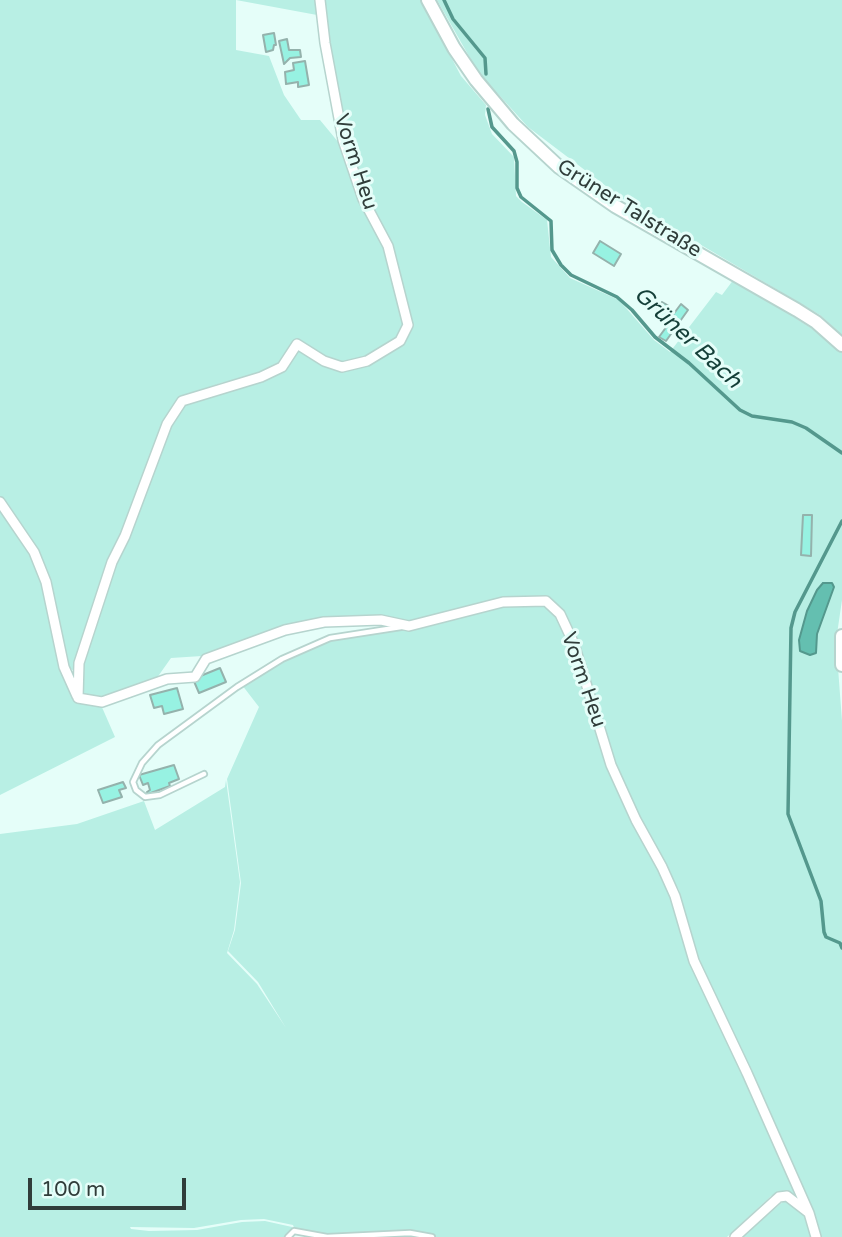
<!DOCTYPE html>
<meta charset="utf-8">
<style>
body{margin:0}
#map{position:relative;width:842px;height:1237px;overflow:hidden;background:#e5fef9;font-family:"Varela Round",sans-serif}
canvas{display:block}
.scale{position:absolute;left:28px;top:1178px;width:158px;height:32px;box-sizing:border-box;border:4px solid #303d3a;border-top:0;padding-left:9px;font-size:21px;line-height:24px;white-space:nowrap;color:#303d3a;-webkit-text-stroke:5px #e5fef9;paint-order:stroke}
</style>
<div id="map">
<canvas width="842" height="1237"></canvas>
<div class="scale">100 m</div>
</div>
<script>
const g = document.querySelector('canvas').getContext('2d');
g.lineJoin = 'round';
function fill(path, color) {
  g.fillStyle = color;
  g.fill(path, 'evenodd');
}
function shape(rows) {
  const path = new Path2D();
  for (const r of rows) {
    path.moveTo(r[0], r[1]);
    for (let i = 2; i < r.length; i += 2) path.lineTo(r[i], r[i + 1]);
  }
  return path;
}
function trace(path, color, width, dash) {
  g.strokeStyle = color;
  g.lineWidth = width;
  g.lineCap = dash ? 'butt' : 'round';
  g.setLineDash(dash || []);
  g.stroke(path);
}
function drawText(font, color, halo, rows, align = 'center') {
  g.font = font + ' "Varela Round",sans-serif';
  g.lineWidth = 6;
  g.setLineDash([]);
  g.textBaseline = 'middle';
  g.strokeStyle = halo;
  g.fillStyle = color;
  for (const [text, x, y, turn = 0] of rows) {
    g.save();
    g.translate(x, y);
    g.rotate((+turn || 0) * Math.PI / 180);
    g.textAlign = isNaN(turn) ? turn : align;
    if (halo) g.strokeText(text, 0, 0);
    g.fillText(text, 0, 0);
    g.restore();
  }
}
fill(shape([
 [0,0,316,0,317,15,236,0,236,50,269,56,284,95,301,120,320,120,339,143,361,202,385,247,405,324,398,339,362,358,343,364,325,359,295,341,280,365,259,374,221,383,178,399,74,671,68,667,49,581,0,498],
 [323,0,421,0,461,76,486,105,485,115,492,134,514,157,516,196,522,202,547,220,551,257,570,278,619,300,654,340,670,352,716,292,722,295,734,279,811,328,842,353,842,600,836,641,842,721,842,1237,821,1237,751,1071,699,959,689,930,679,890,637,820,612,765,576,643,546,601,526,599,408,624,325,620,204,658,202,656,171,658,154,682,102,699,81,695,81,663,114,562,169,426,184,403,260,379,297,350,322,364,369,364,411,325,401,284,366,198,343,129,327,43],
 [437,0,842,0,842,335,820,315,623,199,528,127,478,72],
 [0,506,33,553,76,700,101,705,115,737,0,795],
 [543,603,559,615,573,644,609,764,661,867,682,930,802,1202,790,1193,783,1192,771,1196,727,1237,435,1237,429,1233,410,1231,327,1235,295,1230,293,1225,264,1219,241,1220,194,1228,130,1227,131,1229,149,1231,197,1230,242,1222,265,1221,292,1227,293,1231,286,1237,0,1237,0,834,77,824,144,801,155,830,225,787,226,780,240,882,234,930,227,953,257,984,286,1028,258,982,228,951,235,930,241,883,227,779,259,707,242,685,284,660,331,639,502,604],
 [785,1200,792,1203,804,1216,811,1237,742,1237]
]), '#b8efe4');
const water = shape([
 [823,583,832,583,834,587,817,634,816,653,810,655,800,651,799,640,807,611,817,590,823,583]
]);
fill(water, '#64bfb0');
trace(water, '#54988d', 2);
trace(shape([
 [444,0,453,19,485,58,486,74],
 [488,109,492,127,514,151,517,162,517,188,521,197,551,221,552,250,561,265,571,275,617,297,632,310,655,337,689,363,740,410,752,416,792,422,806,428,842,453],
 [842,521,795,612,791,628,788,814,821,901,824,932,826,937,840,943,842,948]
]), '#54988d', 3.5);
const building = shape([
 [274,33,276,45,274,45,273,50,266,52,263,35,274,33],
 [287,39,289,50,300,50,301,57,290,58,284,64,279,41,287,39],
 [305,61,309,85,298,87,298,82,286,84,285,72,294,70,293,63,305,61],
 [600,241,621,254,614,266,593,253,600,241],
 [662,302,669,306,666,311,672,316,681,304,688,310,666,341,659,337,667,326,653,316,662,302],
 [803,515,812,515,811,556,801,555,803,515],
 [220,668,226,682,199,693,193,679,220,668],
 [177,688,183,709,164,714,162,706,154,708,150,695,177,688],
 [174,765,179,779,169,783,170,786,148,794,147,792,150,790,148,783,143,785,139,775,174,765],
 [123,782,126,788,119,790,122,797,103,803,98,790,123,782]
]);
fill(building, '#97f2e2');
trace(building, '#94b2ac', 2);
const lane = shape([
 [204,774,160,795,145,797,136,790,133,782,142,763,158,745,237,687,282,659,330,638,401,627],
 [288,1237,294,1231,327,1237,410,1233,432,1237]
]);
const street = shape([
 [0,502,34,552,46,582,64,667,77,696],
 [78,698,102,702,167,679,195,677,206,659,285,630,324,622,381,620,409,626,503,602,546,601,560,614,574,644,611,765,636,820,662,867,675,896,694,961,747,1073,809,1213],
 [78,698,79,663,112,562,125,536,167,424,182,401,261,377,282,367,297,344,324,361,342,367,367,361,400,341,408,325,388,246,363,199,343,140,325,43,320,0],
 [735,1237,779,1197,787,1196,809,1213,816,1237]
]);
const secondary = shape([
 [428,0,454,48,476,80,513,124,559,167,615,206,797,310,816,322,842,345],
 [842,636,842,665]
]);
trace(lane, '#b6d4ce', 8);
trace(street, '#b6d4ce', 12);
trace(secondary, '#b6d4ce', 16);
trace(lane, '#fff', 4.5);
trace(street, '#fff', 9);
trace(secondary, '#fff', 12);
drawText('21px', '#303d3a', '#e5fef9', [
 ["Vorm Heu",355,162,72],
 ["Grüner Talstraße",629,209,32],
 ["Vorm Heu",583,680,71]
]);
drawText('italic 23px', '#143f38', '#e5fef9', [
 ["Grüner Bach",687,338,43]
]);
</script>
